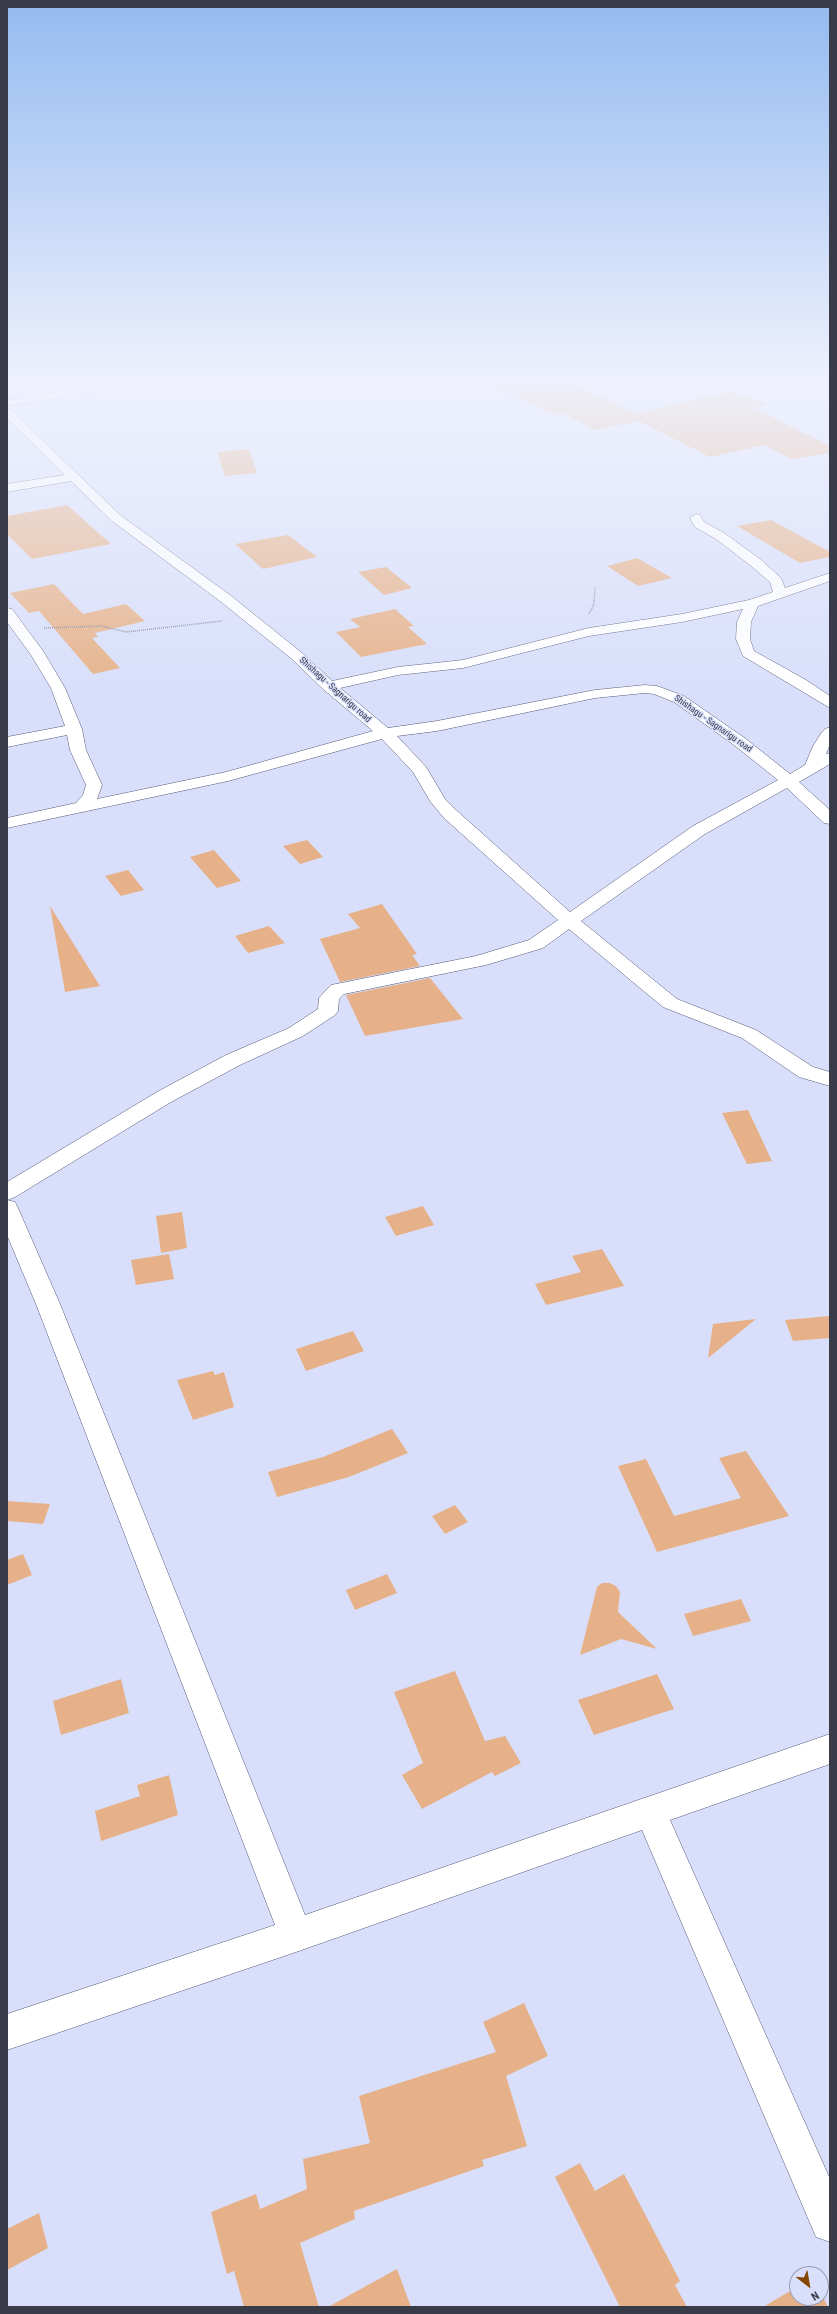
<!DOCTYPE html>
<style>
body{margin:0}
#map{position:relative;width:837px;height:2314px;overflow:hidden;background:#d9dffb;font-family:"Roboto Condensed",sans-serif}
canvas{display:block}
.frame{position:absolute;inset:0;border:8px solid #393b49;pointer-events:none}
.north{position:absolute;left:789px;top:2266px;width:40px;height:40px;box-sizing:border-box;background:#d9dffb;border:1px solid #999db4;border-radius:50%;rotate:149deg;font-size:11px;font-weight:700;line-height:16px;text-align:center;color:#393b49}
.north::after{content:'';display:block;margin:auto;width:14px;height:18px;background:#824601;clip-path:polygon(50% 0,100% 100%,50% 72%,0 100%)}
</style>
<div id="map">
<canvas width="837" height="2314"></canvas>
<div class="frame"></div>
<div class="north">N</div>
</div>
<script>
const g = document.querySelector('canvas').getContext('2d');
g.lineJoin = 'round';
function fill(path, color) {
  g.fillStyle = color;
  g.fill(path, 'evenodd');
}
function shape(rows) {
  const path = new Path2D();
  for (const r of rows) {
    path.moveTo(r[0], r[1]);
    for (let i = 2; i < r.length; i += 2) path.lineTo(r[i], r[i + 1]);
  }
  return path;
}
function trace(path, color, width, dash) {
  g.strokeStyle = color;
  g.lineWidth = width;
  g.lineCap = dash ? 'butt' : 'round';
  g.setLineDash(dash || []);
  g.stroke(path);
}
function drawText(font, color, halo, rows, align = 'center') {
  g.font = font + ' "Roboto Condensed",sans-serif';
  g.lineWidth = 3;
  g.setLineDash([]);
  g.textBaseline = 'middle';
  g.strokeStyle = halo;
  g.fillStyle = color;
  for (const [text, x, y, turn = 0] of rows) {
    g.save();
    g.translate(x, y);
    g.rotate((+turn || 0) * Math.PI / 180);
    g.textAlign = isNaN(turn) ? turn : align;
    if (halo) g.strokeText(text, 0, 0);
    g.fillText(text, 0, 0);
    g.restore();
  }
}
fill(shape([
 [526,377,560,377,636,414,731,391,768,404,754,408,830,446,830,453,791,459,765,445,710,457,639,421,594,430,563,413,553,415,489,384],
 [249,449,257,473,225,476,217,452],
 [67,505,111,544,32,559,7,534,7,516],
 [771,520,830,552,830,557,800,563,737,526],
 [288,535,317,557,263,569,235,544],
 [637,558,672,578,638,586,607,566],
 [386,567,412,588,384,595,358,572],
 [54,584,83,614,126,604,145,621,95,633,98,637,92,638,120,668,93,674,39,611,29,613,10,593],
 [395,609,414,626,408,627,427,644,361,657,336,632,360,627,350,619],
 [307,840,323,857,300,864,283,846],
 [214,850,241,881,217,888,190,857],
 [128,870,144,890,121,896,105,876],
 [382,904,417,954,412,955,420,966,340,982,320,939,360,928,348,914],
 [50,906,100,986,65,992],
 [269,926,285,943,248,953,235,936],
 [430,978,463,1019,365,1036,346,995],
 [748,1110,772,1161,747,1164,722,1113],
 [423,1206,434,1225,396,1236,385,1217],
 [182,1212,187,1248,161,1253,156,1216],
 [602,1249,624,1286,546,1305,535,1284,581,1272,572,1256],
 [169,1254,174,1279,136,1285,131,1260],
 [830,1316,830,1338,793,1341,785,1320],
 [756,1319,708,1358,713,1324],
 [353,1331,364,1351,306,1371,296,1349],
 [213,1371,215,1375,224,1372,234,1407,193,1420,177,1380],
 [392,1429,408,1453,349,1477,277,1497,268,1472,323,1457],
 [746,1451,789,1516,657,1552,618,1466,646,1459,674,1516,741,1498,719,1458],
 [7,1501,50,1504,43,1524,7,1521],
 [455,1505,468,1522,445,1534,432,1516],
 [23,1554,32,1575,7,1585,7,1560],
 [387,1574,397,1593,355,1610,346,1590],
 [602,1583,610,1583,616,1586,620,1592,618,1612,657,1649,621,1639,580,1655,597,1587],
 [741,1599,751,1621,693,1636,684,1614],
 [455,1671,485,1741,505,1736,521,1763,495,1776,492,1772,422,1809,402,1775,423,1763,394,1692],
 [657,1674,674,1709,594,1735,578,1700],
 [121,1679,129,1713,61,1735,53,1701],
 [169,1775,178,1815,101,1841,95,1811,140,1796,137,1785],
 [524,2003,548,2056,506,2076,527,2146,482,2160,484,2166,354,2211,355,2219,300,2243,319,2307,244,2307,234,2271,227,2274,211,2212,256,2194,260,2209,307,2189,303,2159,370,2143,359,2096,496,2052,483,2022],
 [580,2163,595,2191,624,2174,680,2281,675,2285,687,2307,620,2307,555,2177],
 [39,2213,48,2248,7,2270,7,2229],
 [397,2269,411,2307,328,2307],
 [797,2287,797,2298,821,2298,821,2293,828,2307,763,2307]
]), '#e6b188');
const minor = shape([
 [151,377,176,377,171,380,7,406,7,400,151,377],
 [7,409,11,410,120,515,230,595,302,653,332,681,398,667,463,660,589,628,682,614,749,600,773,592,770,582,750,565,716,539,695,527,690,518,696,514,700,515,704,522,724,533,760,559,781,578,785,588,830,573,830,581,758,606,751,622,750,639,754,651,806,680,830,696,830,708,743,656,736,639,737,622,743,609,682,622,589,636,463,668,398,675,340,688,388,728,437,721,595,690,645,685,657,686,684,696,746,739,790,774,805,765,813,746,822,732,825,729,830,727,830,744,826,754,830,753,830,764,799,782,830,810,830,824,824,823,787,788,705,834,581,921,677,999,756,1030,813,1067,830,1072,830,1086,799,1077,742,1038,663,1007,569,929,543,948,486,965,344,994,339,999,338,1011,335,1015,303,1036,240,1065,171,1102,15,1197,7,1200,7,1182,157,1092,226,1055,289,1028,318,1009,319,998,331,985,476,956,529,940,558,920,444,818,430,801,413,772,382,739,228,781,7,828,7,818,76,803,83,795,86,785,70,750,67,735,7,747,7,737,65,726,51,688,31,655,7,622,7,608,12,609,43,651,65,688,82,729,86,750,102,785,97,799,226,772,373,731,323,689,292,659,220,601,112,521,71,481,7,492,7,484,65,475,7,418,7,409],
 [645,693,654,694,674,702,734,745,778,780,693,826,570,912,456,810,445,799,426,767,397,736,437,731,595,698,645,693],
 [7,1200,15,1202,18,1208,60,1304,305,1915,830,1734,830,1764,670,1820,830,2179,830,2242,816,2237,642,1830,296,1952,7,2050,7,2014,275,1925,36,1304,7,1235,7,1200]
]);
trace(minor, '#535876', 1);
trace(shape([
 [589,614,594,604,595,587],
 [44,628,102,626,126,632,222,621]
]), '#85899e', 1.5, [1, 1]);
fill(minor, '#fff');
const sky = g.createLinearGradient(0, 0, 0, 701);
sky.addColorStop(0, '#94baf0');
sky.addColorStop(0.54, '#eef1fd');
sky.addColorStop(1, '#eef1fd00');
g.fillStyle = sky;
g.fillRect(0, 0, 837, 701);
drawText('9px', '#393b49', '#d9dffb', [
 ["Shishagu - Sagnarigu road",335,690,42],
 ["Shishagu - Sagnarigu road",713,724,35]
]);
</script>
